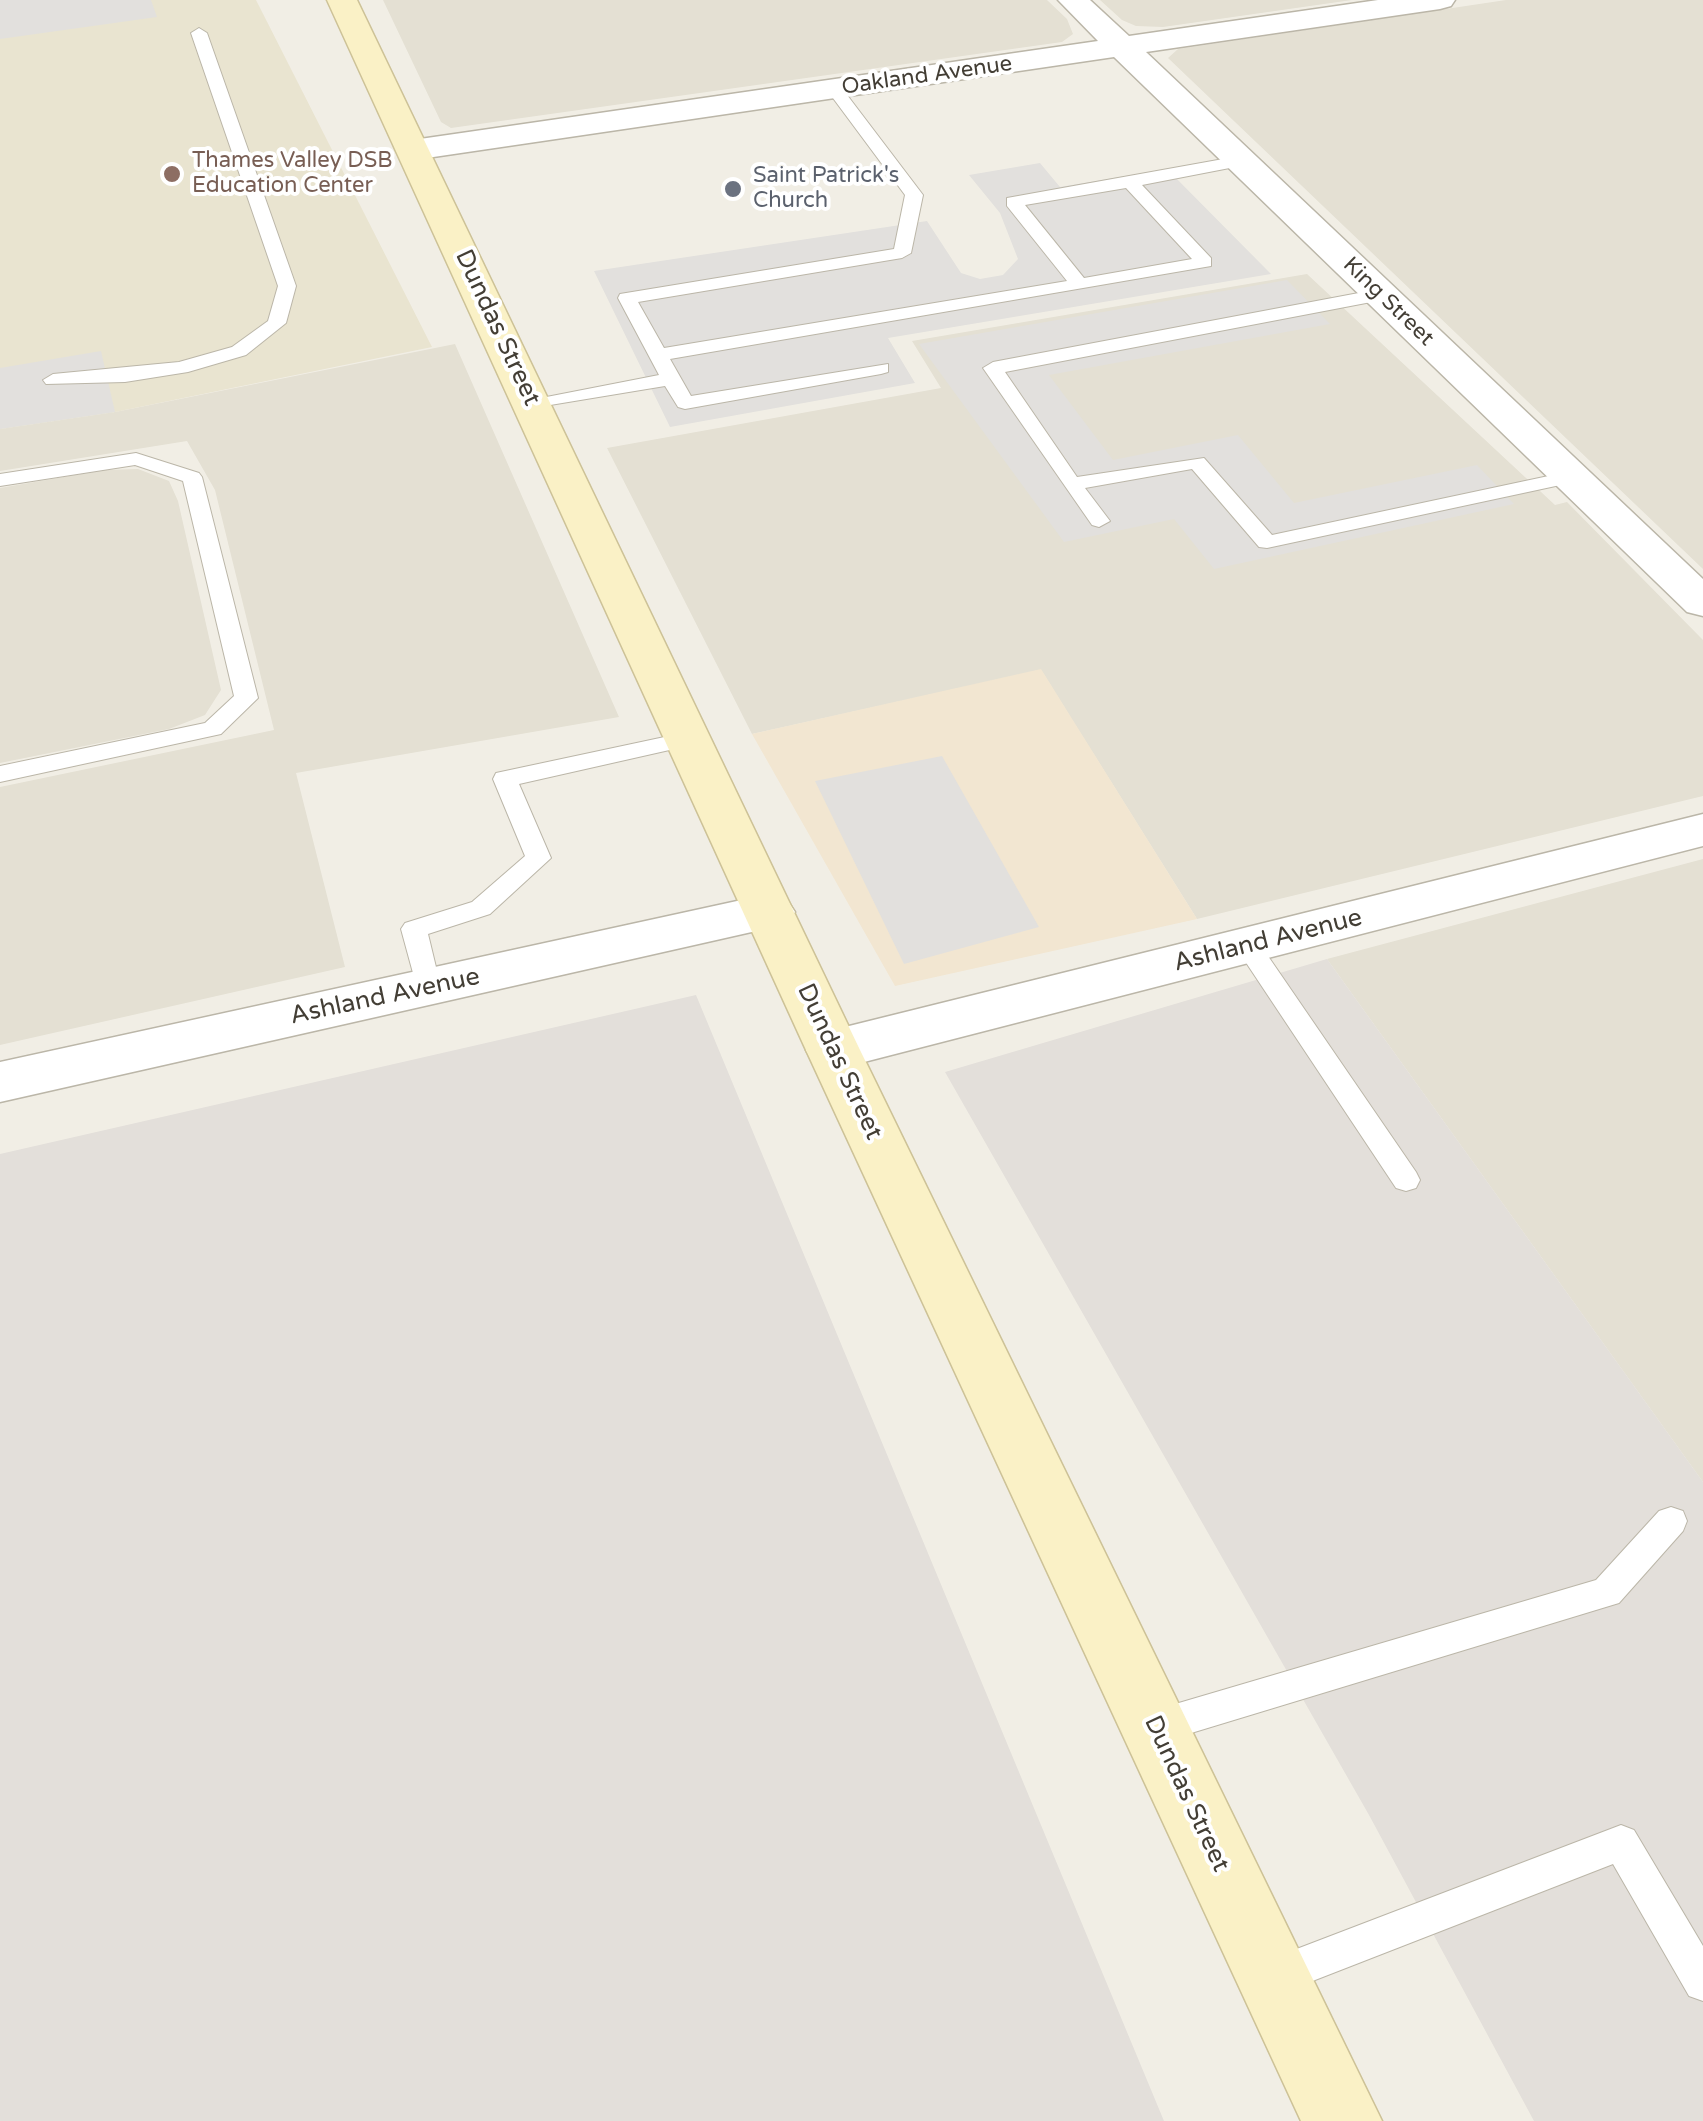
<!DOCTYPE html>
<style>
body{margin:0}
canvas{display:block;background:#f1eee5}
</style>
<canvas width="1703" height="2121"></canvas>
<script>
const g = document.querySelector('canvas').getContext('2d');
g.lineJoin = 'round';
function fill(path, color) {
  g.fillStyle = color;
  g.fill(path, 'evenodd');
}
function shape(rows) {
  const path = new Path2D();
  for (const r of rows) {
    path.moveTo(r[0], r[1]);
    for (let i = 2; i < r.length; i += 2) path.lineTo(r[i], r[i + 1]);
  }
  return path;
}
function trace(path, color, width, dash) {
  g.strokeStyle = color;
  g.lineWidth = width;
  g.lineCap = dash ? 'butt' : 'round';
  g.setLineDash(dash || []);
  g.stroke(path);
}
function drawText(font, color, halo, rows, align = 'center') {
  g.font = font + ' "Varela Round",sans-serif';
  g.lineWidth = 8;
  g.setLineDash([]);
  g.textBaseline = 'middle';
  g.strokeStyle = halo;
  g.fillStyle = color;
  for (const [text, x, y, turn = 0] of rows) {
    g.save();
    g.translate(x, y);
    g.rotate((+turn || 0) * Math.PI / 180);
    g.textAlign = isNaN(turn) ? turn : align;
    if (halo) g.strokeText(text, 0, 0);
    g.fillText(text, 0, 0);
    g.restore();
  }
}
fill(shape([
 [383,0,1047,0,1067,19,1073,34,1062,42,451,128,441,122],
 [1100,0,1352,0,1163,27,1136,26,1122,20],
 [1506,0,1703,0,1703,569,1168,58,1178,49],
 [1307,274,1555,505,1567,502,1703,640,1703,796,1197,919,1041,670,752,734,607,448,941,388,912,341],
 [455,344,619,717,296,773,345,967,0,1045,0,787,274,730,215,490,187,441,0,471,0,429,115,412],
 [138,469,169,481,178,501,221,690,205,715,169,729,0,763,0,488,104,470],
 [1703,859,1703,1482,1327,959]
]), '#e4e0d3');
fill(shape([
 [1041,669,1197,919,895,986,752,734]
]), '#f2e6d1');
fill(shape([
 [1327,959,1703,1482,1703,2121,1534,2121,1369,1815,945,1072],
 [696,995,1164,2121,0,2121,0,1154]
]), '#e3dfda');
fill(shape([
 [0,0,256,0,432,347,115,412,0,429]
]), '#e9e4d0');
fill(shape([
 [0,0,151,0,157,17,0,39],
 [1040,163,1060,187,1167,169,1271,274,888,338,915,383,670,427,594,271,927,221,961,273,980,279,1003,275,1018,259,1000,213,969,175],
 [1287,280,1330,324,1049,375,1113,460,1238,435,1294,503,1477,465,1514,504,1214,569,1174,519,1064,542,919,344],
 [101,351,115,412,0,429,0,368],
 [942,756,1039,927,904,964,815,781]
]), '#e2e0dd');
const lane = shape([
 [199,28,207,33,296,286,286,323,246,355,188,372,125,382,46,384,43,380,53,374,179,362,232,347,268,321,278,286,191,33,199,28],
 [835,85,841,87,923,195,911,253,902,258,638,302,664,348,1067,281,1007,206,1007,198,1240,156,1248,161,1240,166,1142,185,1211,258,1211,266,670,359,691,396,888,364,888,372,881,374,685,409,678,407,665,386,526,409,526,401,659,375,618,298,620,294,894,249,905,195,827,90,835,85],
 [1126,188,1192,259,1084,278,1025,205,1126,188],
 [1380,289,1387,291,1387,299,1005,372,1077,477,1204,458,1272,535,1572,471,1579,473,1582,477,1579,481,1267,548,1259,547,1192,469,1085,488,1110,521,1099,527,1092,525,983,368,993,362,1380,289],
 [136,453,199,473,202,477,258,698,221,734,0,782,0,766,205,723,234,696,183,481,135,465,0,486,0,474,136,453],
 [688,732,696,734,700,739,696,744,519,784,551,858,490,914,428,934,441,988,437,995,419,995,401,929,405,923,472,902,525,856,493,779,496,773,688,732],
 [1248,937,1257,940,1416,1172,1420,1180,1416,1188,1406,1191,1396,1188,1235,946,1239,940,1248,937],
 [1671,1507,1683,1511,1687,1521,1683,1531,1619,1603,1155,1744,1143,1739,1137,1727,1143,1715,1155,1710,1596,1580,1659,1511,1671,1507],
 [1621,1825,1634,1830,1703,1946,1703,2001,1689,1996,1613,1864,1274,1996,1260,1991,1255,1977,1260,1963,1621,1825]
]);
const street = shape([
 [1058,0,1090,0,1129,36,1378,0,1455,0,1451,6,1440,9,1146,52,1703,579,1703,616,1687,612,1114,57,413,160,401,157,396,150,401,143,413,140,1098,41,1058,0],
 [1703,814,1703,846,833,1070,814,1064,806,1050,814,1036,833,1030,1703,814],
 [769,894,787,900,795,912,787,924,0,1102,0,1062,769,894]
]);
const secondary = shape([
 [327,0,357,0,860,1050,1382,2121,1301,2121,806,1050,327,0]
]);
trace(lane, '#bbb6a8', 2);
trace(street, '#bbb6a8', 3);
trace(secondary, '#cdc297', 3);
fill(lane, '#fff');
fill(street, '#fff');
fill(secondary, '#faf1c6');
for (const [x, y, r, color] of [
 [172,174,10,"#8d6e63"],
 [733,189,10,"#6b7280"]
]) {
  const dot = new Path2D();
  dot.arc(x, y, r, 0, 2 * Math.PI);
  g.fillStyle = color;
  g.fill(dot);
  trace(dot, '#fff', 4);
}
drawText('22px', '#433e35', '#fff', [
 ["Oakland Avenue",927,76,-8],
 ["King Street",1388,302,44]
]);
drawText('22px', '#785e54', '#fff', [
 ["Thames Valley DSB",192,161],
 ["Education Center",192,186]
], 'left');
drawText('22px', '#5b616d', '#fff', [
 ["Saint Patrick's",753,176],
 ["Church",753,201]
], 'left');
drawText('25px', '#433e35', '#fff', [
 ["Dundas Street",497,328,65],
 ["Ashland Avenue",1268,941,-14],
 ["Ashland Avenue",385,997,-12],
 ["Dundas Street",839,1062,65],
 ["Dundas Street",1186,1794,65]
]);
</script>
